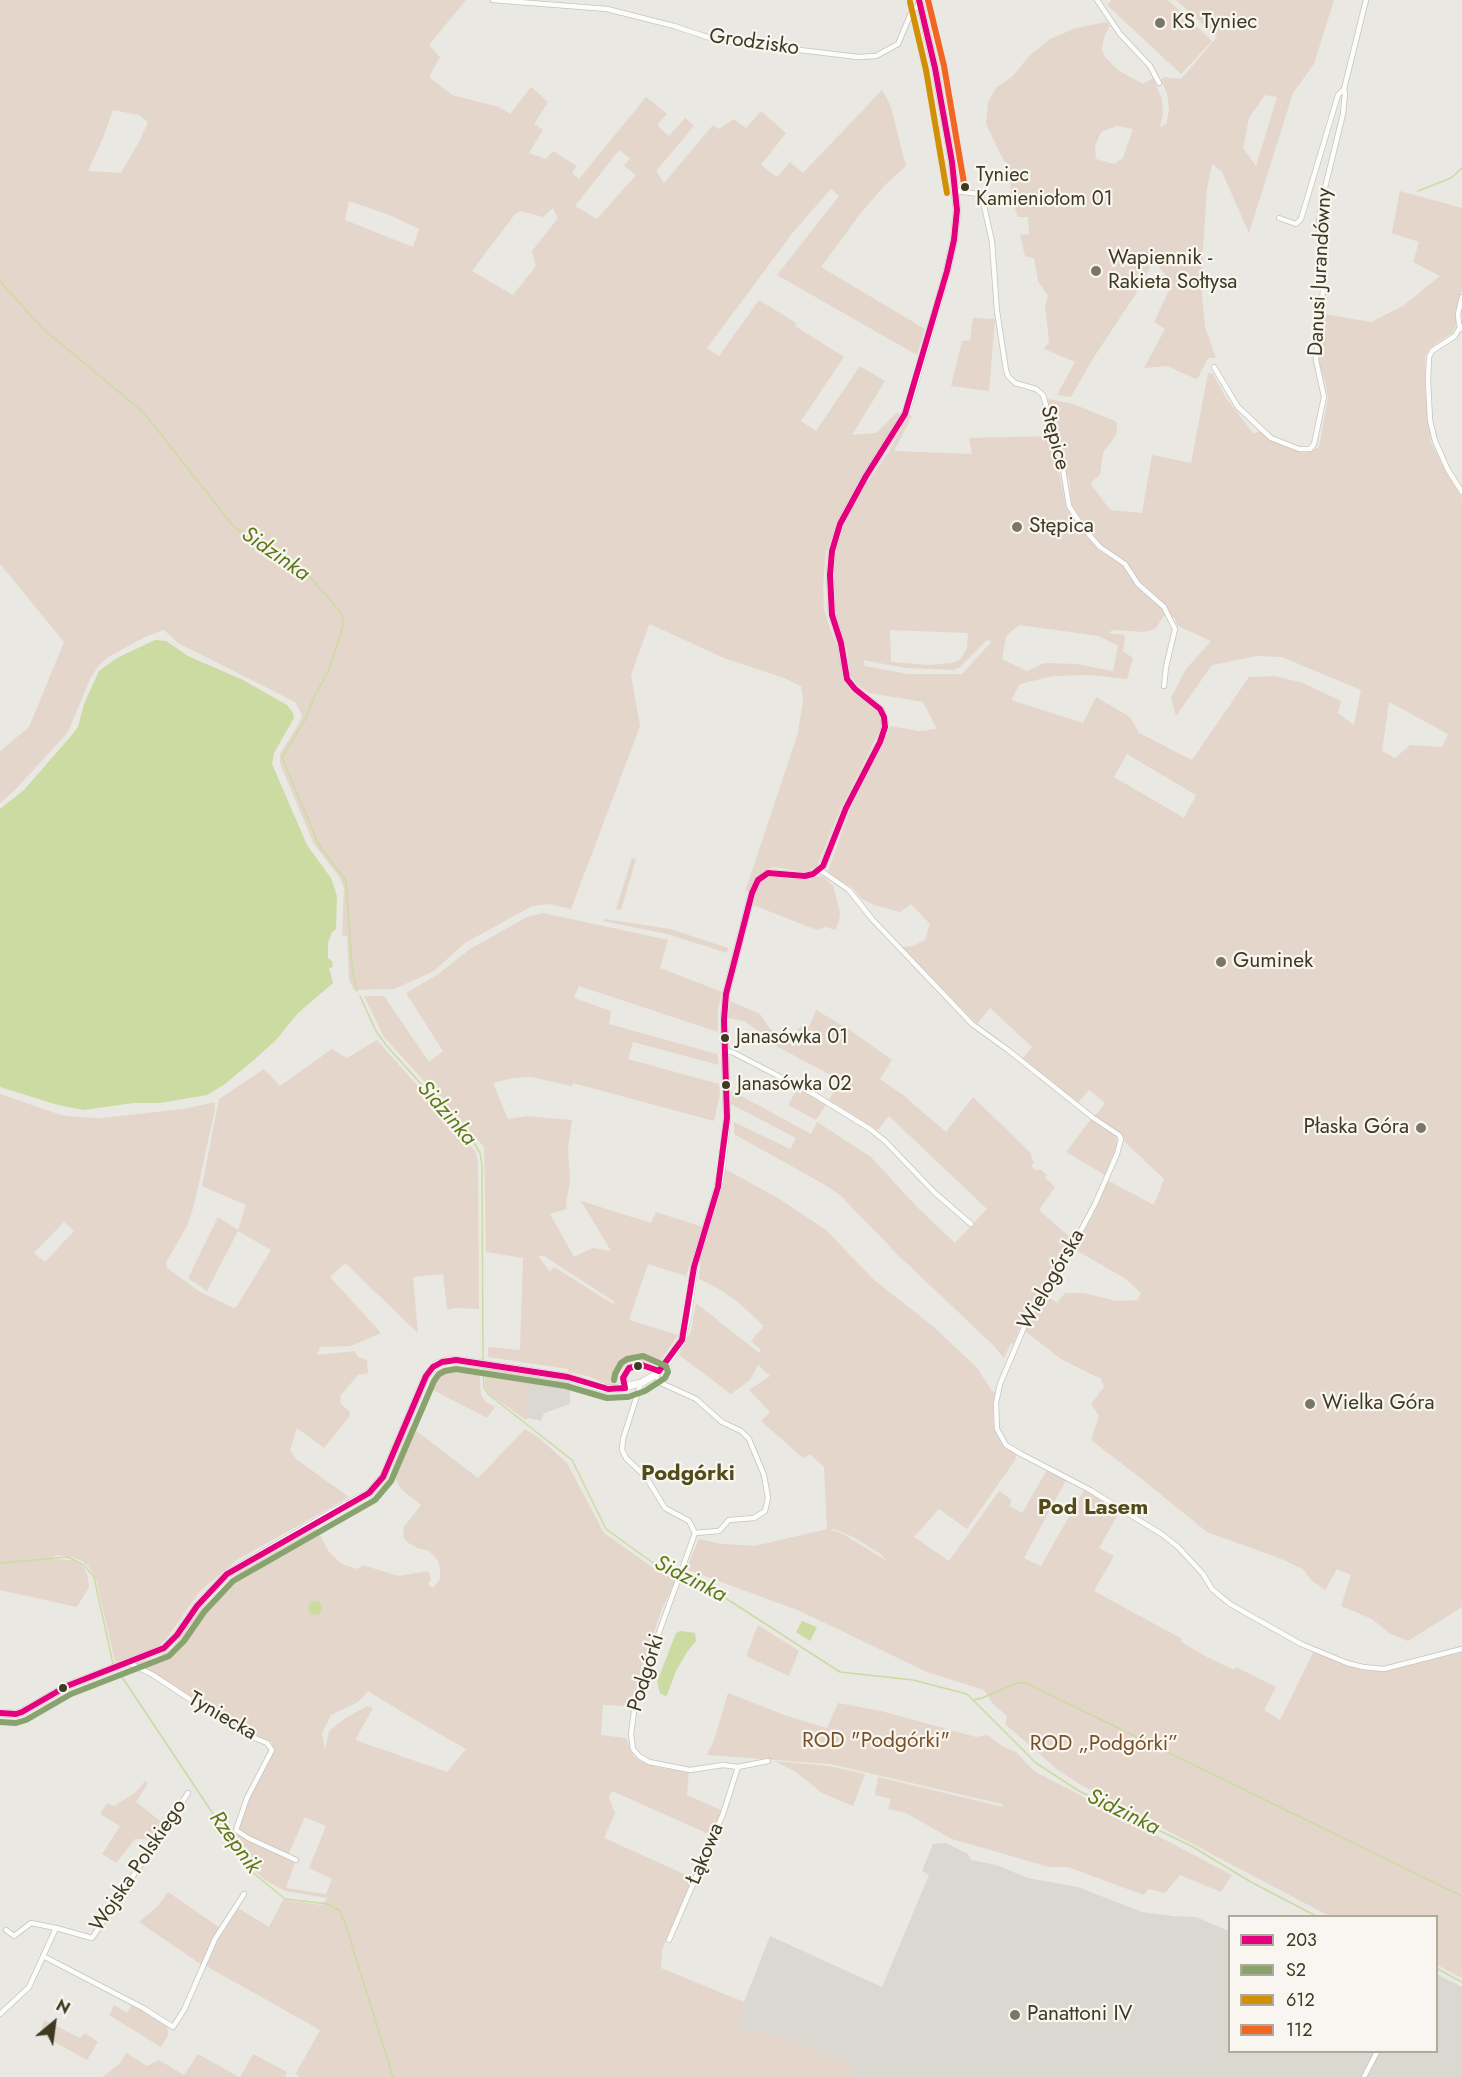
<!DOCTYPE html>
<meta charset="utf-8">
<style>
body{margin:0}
#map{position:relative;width:1462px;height:2077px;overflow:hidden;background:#e9e8e3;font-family:Jost,sans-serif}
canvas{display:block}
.legend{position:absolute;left:1228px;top:1915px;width:210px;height:138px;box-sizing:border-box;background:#f9f6f1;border:2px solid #aeab9d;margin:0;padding:8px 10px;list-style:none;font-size:18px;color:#3e3a20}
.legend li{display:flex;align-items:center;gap:12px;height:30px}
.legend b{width:30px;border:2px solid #aeab9d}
.north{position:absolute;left:24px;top:1993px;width:60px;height:60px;-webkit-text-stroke:4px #f9f6f1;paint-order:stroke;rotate:29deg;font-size:16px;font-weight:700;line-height:24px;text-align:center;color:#3e3a20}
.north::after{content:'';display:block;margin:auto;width:21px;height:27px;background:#3e3a20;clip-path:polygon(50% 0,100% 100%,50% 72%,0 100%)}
</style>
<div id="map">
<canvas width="1462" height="2077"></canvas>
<ul class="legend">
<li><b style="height:8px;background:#e5007d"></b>203</li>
<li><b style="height:8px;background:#89a36e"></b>S2</li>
<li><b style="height:8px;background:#d29006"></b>612</li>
<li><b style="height:8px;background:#f26522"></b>112</li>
</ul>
<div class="north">N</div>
</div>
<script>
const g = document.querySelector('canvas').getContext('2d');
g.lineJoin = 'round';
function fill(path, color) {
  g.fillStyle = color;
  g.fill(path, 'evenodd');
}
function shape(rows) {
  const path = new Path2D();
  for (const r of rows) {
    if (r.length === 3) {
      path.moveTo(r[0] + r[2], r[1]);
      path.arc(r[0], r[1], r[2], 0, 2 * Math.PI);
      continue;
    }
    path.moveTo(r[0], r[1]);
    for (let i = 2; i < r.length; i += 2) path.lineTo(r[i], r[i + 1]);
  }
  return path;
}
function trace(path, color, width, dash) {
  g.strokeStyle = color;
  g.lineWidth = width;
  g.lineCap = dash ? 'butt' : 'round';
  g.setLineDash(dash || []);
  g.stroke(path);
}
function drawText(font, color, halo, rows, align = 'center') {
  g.font = font + ' Jost,sans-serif';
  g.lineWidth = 4.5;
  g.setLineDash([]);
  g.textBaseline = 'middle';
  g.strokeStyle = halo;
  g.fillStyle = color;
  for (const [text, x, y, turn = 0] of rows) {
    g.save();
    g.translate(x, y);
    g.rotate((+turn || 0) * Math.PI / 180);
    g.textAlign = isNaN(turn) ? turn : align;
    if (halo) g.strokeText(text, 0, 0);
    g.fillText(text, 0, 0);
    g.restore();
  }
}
fill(shape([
 [528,1375,570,1382,570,1404,544,1413,541,1421,528,1418],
 [946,1843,968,1854,971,1860,996,1865,1028,1878,1078,1887,1142,1912,1173,1916,1196,1917,1229,1931,1230,2052,1436,2052,1437,1974,1442,1977,1462,1987,1462,2077,848,2077,852,2065,736,2028,744,2002,770,1936,882,1987,929,1875,922,1871,933,1844]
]), '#dbd8d1');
fill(shape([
 [0,0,466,0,429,45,440,57,429,77,452,95,499,107,510,114,531,87,548,102,534,124,543,130,529,153,546,159,553,151,577,166,572,173,579,179,646,97,667,114,657,125,669,136,685,118,694,126,656,171,664,183,713,125,719,129,734,119,746,128,761,111,786,133,761,165,777,177,790,162,803,173,882,90,890,104,906,166,884,186,860,214,821,267,925,329,917,355,777,275,839,196,831,189,794,231,707,348,719,356,759,300,796,323,795,326,844,357,801,421,816,431,860,366,885,381,852,435,876,433,896,413,900,413,837,524,826,553,823,585,824,609,830,629,840,652,844,677,851,691,873,707,879,714,881,720,881,728,839,812,817,866,806,872,773,867,756,876,749,890,745,892,798,733,803,700,801,686,784,678,724,658,652,625,649,625,631,675,640,726,571,909,549,904,532,906,465,943,434,971,394,989,354,990,349,980,347,936,342,935,344,888,340,878,314,844,280,764,280,754,299,723,302,715,295,702,178,643,164,630,147,636,110,656,99,665,90,679,68,732,14,791,0,803,0,751,29,727,64,642,0,564],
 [113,110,139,115,148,122,140,140,121,173,88,171,103,138],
 [619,150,630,158,624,166,636,175,597,219,575,206],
 [349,201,392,216,419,229,413,247,345,220],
 [553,208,558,218,532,251,536,266,513,295,472,271,515,214,521,211,543,217],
 [1112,0,1168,0,1212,41,1181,74,1107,5],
 [1176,0,1334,0,1314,64,1293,93,1249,233,1222,172,1212,164,1207,189,1203,249,1202,296,1205,327,1216,358,1208,358,1198,378,1196,379,1167,366,1144,368,1165,329,1154,322,1172,284,1154,260,1135,295,1092,360,1071,397,1057,395,1075,362,1044,349,1049,342,1045,305,1048,296,1038,281,1034,258,1025,256,1020,235,1029,234,1028,217,1018,217,1011,199,1010,165,1004,161,986,124,988,102,996,88,1013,76,1029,56,1050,39,1076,28,1107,22,1110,26,1104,37,1102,50,1105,57,1119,71,1143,84,1153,78,1162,99,1163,115,1160,127,1166,124,1169,111,1167,94,1161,80,1164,77,1181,79,1217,37],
 [1265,95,1277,97,1256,166,1243,148,1249,118],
 [1117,126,1133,129,1123,158,1114,164,1096,159,1095,146,1101,132],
 [1400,191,1462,208,1462,289,1456,310,1456,325,1452,333,1430,348,1425,356,1425,390,1431,442,1447,474,1462,498,1462,1607,1408,1641,1389,1633,1372,1619,1341,1606,1351,1575,1337,1569,1325,1590,1311,1580,1303,1569,1279,1558,1207,1532,1138,1476,1091,1440,1099,1416,1091,1404,1104,1387,1101,1379,1061,1359,1025,1331,1035,1306,1044,1294,1057,1303,1065,1293,1084,1293,1116,1301,1138,1300,1141,1293,1126,1279,1074,1249,1096,1210,1107,1180,1154,1205,1164,1179,1125,1142,1123,1135,1095,1116,1105,1103,1089,1090,1078,1103,1023,1058,1032,1047,990,1008,977,1024,902,947,913,946,925,940,930,924,911,904,900,912,874,905,862,899,852,887,836,878,828,871,850,810,886,738,890,726,919,731,937,729,923,702,869,693,857,684,850,675,847,649,832,609,834,554,843,528,854,502,889,451,909,414,912,416,894,451,972,454,969,438,1052,436,1066,507,1083,532,1099,551,1123,565,1123,559,1101,545,1083,523,1072,505,1069,478,1065,474,1058,437,1047,403,1049,399,1073,404,1115,421,1117,424,1116,435,1103,453,1100,475,1090,483,1110,510,1142,513,1152,455,1191,463,1208,373,1213,374,1226,398,1254,434,1259,431,1277,443,1304,453,1319,447,1328,398,1325,381,1316,360,1324,314,1371,322,1403,306,1440,276,1413,262,1419,242,1392,233],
 [1164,616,1174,617,1178,626,1211,641,1186,669,1171,698,1176,716,1212,665,1257,656,1282,657,1361,690,1354,725,1338,713,1341,701,1303,683,1275,676,1249,677,1192,760,1139,733,1130,717,1096,697,1083,723,1011,700,1020,684,1053,676,1090,675,1127,679,1133,658,1123,651,1125,635,1108,633,1113,630,1144,632,1155,629],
 [1019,625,1099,636,1118,646,1113,671,1076,664,1044,663,1027,671,1002,659,1006,636],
 [890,630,968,633,967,648,960,660,952,663,929,665,891,662],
 [987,640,992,641,962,674,907,674,865,666,863,660,906,668,953,670,960,667],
 [1389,702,1448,734,1442,747,1410,745,1395,758,1382,751],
 [1127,754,1196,795,1184,818,1114,777],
 [973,318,995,319,989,391,951,386,962,341,970,340],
 [632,858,636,859,621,910,616,909],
 [775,875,798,879,823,876,833,886,840,912,839,921,835,930,826,927,817,930,753,905,758,886,761,882],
 [543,913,668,940,660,968,722,992,718,1009,718,1032,579,986,574,998,611,1011,609,1024,717,1054,719,1065,633,1042,628,1059,719,1084,720,1094,714,1121,573,1083,572,1086,531,1077,513,1078,493,1083,508,1119,527,1116,572,1120,568,1149,570,1181,566,1204,567,1209,550,1214,574,1257,593,1248,611,1251,581,1201,651,1223,656,1212,703,1227,686,1276,648,1264,629,1320,678,1335,657,1366,647,1362,634,1361,625,1365,620,1371,616,1385,607,1385,588,1376,568,1372,568,1369,488,1357,488,1347,520,1350,523,1258,486,1252,484,1147,384,1037,364,996,384,996,429,1062,443,1051,406,993,437,975,470,949,527,917],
 [538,1256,544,1256,615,1302,613,1304,554,1267,550,1272],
 [605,919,670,929,728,948,727,953,667,934,603,921],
 [730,1001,760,1014,770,1029,783,1036,790,1035,803,1025,809,1027,816,1010,850,1030,892,1060,880,1079,903,1095,946,1132,973,1097,1030,1152,1034,1163,1031,1166,1037,1171,1040,1169,1047,1175,1045,1178,1055,1187,1039,1210,1073,1240,1029,1307,1013,1344,1011,1343,1004,1358,993,1345,898,1255,840,1195,825,1185,734,1134,734,1122,790,1149,796,1138,731,1104,732,1091,811,1134,817,1122,871,1157,917,1207,955,1243,987,1209,889,1116,878,1130,829,1100,840,1080,759,1037,760,1032,744,1021,728,1018],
 [377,1040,475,1151,478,1160,479,1309,455,1308,447,1310,443,1274,413,1277,418,1333,345,1263,330,1277,381,1333,351,1346,320,1347,317,1355,355,1351,358,1357,367,1360,368,1373,358,1375,341,1395,340,1403,349,1411,350,1416,324,1448,297,1428,290,1450,296,1459,349,1497,237,1560,200,1591,169,1635,157,1648,115,1662,96,1579,89,1567,82,1561,72,1557,57,1555,50,1559,75,1560,83,1566,87,1574,89,1587,77,1607,0,1590,0,1094,61,1115,78,1117,100,1118,184,1109,215,1102,215,1109,194,1205,187,1226,166,1263,167,1268,200,1292,234,1308,237,1306,271,1250,238,1231,207,1291,188,1278,218,1217,238,1230,246,1205,202,1186,219,1099,264,1069,280,1086,332,1049,347,1058],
 [64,1222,74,1231,45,1262,34,1253],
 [797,1089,826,1105,816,1120,788,1105],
 [1091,1119,1116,1134,1117,1145,1105,1175,1066,1152],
 [725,1169,778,1198,826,1230,874,1280,934,1327,977,1368,992,1391,995,1392,993,1409,994,1429,1001,1443,1016,1454,1015,1460,967,1529,939,1509,914,1537,949,1561,999,1491,1012,1500,1009,1506,1022,1513,1047,1470,1066,1480,1024,1558,1041,1566,1084,1490,1119,1512,1099,1548,1114,1556,1094,1591,1182,1639,1181,1642,1207,1657,1234,1670,1236,1667,1276,1687,1264,1710,1280,1720,1313,1653,1316,1652,1363,1669,1385,1671,1462,1652,1462,1978,1437,1965,1436,1916,1329,1916,1081,1785,1058,1770,1005,1724,1007,1716,993,1704,984,1690,927,1672,800,1611,686,1569,699,1539,722,1544,755,1546,827,1529,824,1467,810,1454,803,1458,761,1421,770,1412,749,1390,770,1376,758,1365,750,1380,731,1394,679,1355,691,1331,696,1303,759,1353,761,1350,751,1341,764,1326,738,1302,719,1289,699,1279,701,1257,723,1185],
 [834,1529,853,1537,881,1554,887,1561,841,1533,830,1530],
 [455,1366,479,1368,481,1395,486,1402,495,1407,487,1418,429,1388,434,1376,442,1368],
 [485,1368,528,1375,528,1418,526,1420,489,1394,485,1385],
 [410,1426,478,1478,525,1429,539,1438,567,1463,604,1533,659,1572,676,1579,662,1609,629,1706,603,1705,601,1735,626,1738,634,1757,641,1761,660,1768,689,1772,687,1795,723,1811,711,1835,612,1791,609,1798,615,1813,604,1838,693,1878,662,1950,661,1968,744,2002,737,2028,774,2035,853,2065,848,2077,299,2077,296,2073,320,2030,206,1966,217,1941,238,1908,269,1927,283,1900,322,1905,327,1898,285,1891,265,1880,253,1869,232,1837,273,1749,272,1742,238,1729,132,1664,156,1658,172,1649,199,1611,238,1573,316,1528,329,1552,342,1564,357,1569,363,1565,398,1576,428,1571,431,1579,428,1584,433,1588,440,1579,440,1568,437,1559,429,1551,417,1548,407,1542,403,1536,404,1527,421,1505,401,1489,391,1471],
 [368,1691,407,1715,466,1749,447,1772,355,1740,373,1708,367,1706,344,1719,329,1731,325,1750,322,1733,331,1715,358,1702],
 [305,1817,326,1826,309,1868,332,1879,326,1894,286,1888,295,1863,286,1859],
 [758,1625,799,1651,789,1676,746,1656],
 [728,1693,787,1716,827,1728,838,1703,881,1711,976,1737,987,1735,1004,1747,1016,1752,1034,1771,1232,1875,1221,1892,1180,1875,1165,1893,1148,1889,1144,1895,1068,1867,1049,1867,952,1839,906,1813,888,1809,891,1799,875,1795,878,1777,1003,1807,1002,1804,830,1764,707,1755,714,1740],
 [774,1761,829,1766,865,1774,853,1806,822,1793,796,1772],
 [145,1781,148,1783,136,1802,163,1823,152,1839,135,1839,116,1863,102,1854,120,1826,100,1814,107,1803,114,1806,135,1793],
 [168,1892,220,1928,202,1965,139,1922,158,1906],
 [132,2004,167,2026,168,2035,161,2047,109,2015,114,2005,127,2013],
 [44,2020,80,2038,85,2033,98,2042,87,2060,40,2034],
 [126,2053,147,2066,159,2060,184,2075,198,2054,239,2077,103,2077,120,2063],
 [253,2054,287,2072,285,2077,240,2077]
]), '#e4d6cb');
fill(shape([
 [155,640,166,641,188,656,243,680,287,705,293,713,294,718,274,753,272,764,307,845,331,878,337,896,336,929,332,932,328,943,328,958,332,961,333,967,329,968,333,983,298,1013,276,1040,255,1059,225,1084,207,1095,160,1103,133,1103,84,1110,58,1105,0,1087,0,809,24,790,71,736,78,727,84,704,99,671,117,658],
 [315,1608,7],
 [802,1621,817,1627,810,1641,796,1632],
 [680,1631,695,1633,696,1641,687,1652,676,1671,667,1695,665,1696,660,1693,657,1682,676,1633]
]), '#cbdba1');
trace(shape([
 [1418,191,1451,178,1462,168],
 [0,281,43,329,144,413,234,527,310,577,341,613,344,622,329,670,314,697,306,718,282,758,319,845,346,881,352,967,357,991],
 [360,996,376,1031,386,1045,474,1143,480,1153,482,1165,483,1363],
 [483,1368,484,1387,488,1394,572,1460,606,1529,660,1568,699,1581,840,1672,913,1680,967,1694,1036,1763,1079,1791,1193,1847,1251,1882,1316,1916],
 [0,1563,68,1557,84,1565,94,1577,113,1664],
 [122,1677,251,1871,285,1899,328,1904,339,1910,345,1923,393,2077],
 [973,1700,982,1698,1017,1683,1026,1683,1462,1896],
 [1436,1968,1462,1982]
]), '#cbdba1', 1.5);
const street = shape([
 [493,0,607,9,674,26,716,40,858,57,876,56,898,44,911,13,919,4],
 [1097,0,1120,34,1150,66,1159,83],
 [956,191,979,194,983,201,992,242,997,311,1006,370,1008,376,1015,383,1036,389,1043,395,1061,457,1069,506,1083,528,1100,547,1125,564,1138,584,1164,607,1175,629,1166,667,1164,686],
 [1279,218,1296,224,1301,219,1338,95,1344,89],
 [1460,327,1455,336,1432,351,1429,357,1428,381,1430,420,1435,441,1448,470,1462,492],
 [1462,329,1459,324,1458,314,1462,297],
 [1214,367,1238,407,1271,438,1299,449,1310,449,1314,444,1324,397,1316,360,1323,290,1319,222,1321,204,1343,114,1345,93,1344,89,1366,0],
 [820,870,849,890,872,919,972,1024,1008,1050,1092,1117,1119,1135,1121,1139,1117,1154,1095,1204,1070,1251,1031,1311,1000,1384,996,1403,997,1429,1006,1445,1021,1454,1090,1490,1163,1535,1178,1547,1203,1574,1212,1589,1230,1604,1301,1644,1347,1663,1363,1667,1384,1669,1462,1649],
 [725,1051,732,1052,815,1095,870,1129,885,1141,935,1193,971,1224],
 [641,1383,623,1439,622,1450,626,1458,646,1477,665,1508,689,1521,695,1533,719,1531,729,1520,754,1518,765,1511,768,1498,764,1475,749,1439,741,1431,722,1422,696,1399,661,1383,655,1375],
 [695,1533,636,1696,631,1734,633,1749,639,1756,649,1762,690,1770,723,1765,738,1767,768,1761],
 [129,1663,153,1675,240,1732,267,1743,272,1750,247,1798,236,1830,248,1838,296,1860],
 [6,1930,14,1936,31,1923,56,1928],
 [669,1940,723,1814,738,1767],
 [43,1956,143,2008,173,2027,184,2010,215,1939,244,1894],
 [0,2014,29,1987,56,1928,92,1938,188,1793],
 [1364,2077,1377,2052]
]);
const secondary = shape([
 [0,1713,16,1714,22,1712,67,1686,164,1648,177,1635,197,1606,227,1574,333,1512,369,1493,383,1477,426,1376,437,1364,449,1360,463,1361,568,1377,601,1388,615,1389,641,1383,655,1375,668,1362,682,1340,688,1315,694,1267,718,1187,722,1166,727,1118,724,1020,726,994,752,893,758,880,768,873,805,876,813,874,823,866,846,808,880,742,885,727,884,717,880,709,855,689,847,679,841,643,832,615,830,575,832,551,840,524,866,476,905,414,911,397,947,271,954,240,957,210,952,162,935,68,919,0]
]);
trace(street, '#c5c4bf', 6);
trace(secondary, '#c5c4bd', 8);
trace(street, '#fcfcfb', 4.5);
trace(secondary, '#fcfcfb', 7);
trace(shape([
 [659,1371,682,1340,694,1267,718,1187,727,1118,724,1020,726,994,752,893,758,880,768,873,805,876,813,874,823,866,846,808,880,742,885,727,884,717,880,709,855,689,847,679,841,643,832,615,830,575,832,551,840,524,866,476,905,414,947,271,954,240,957,210,952,162,935,68,919,0],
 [625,1388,623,1378,629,1368,642,1365,659,1371],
 [0,1713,16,1714,22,1712,67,1686,164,1648,177,1635,197,1606,227,1574,369,1493,383,1477,426,1376,433,1367,442,1362,456,1360,568,1377,608,1389,625,1388]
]), '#e5007d', 6);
trace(shape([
 [614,1380,615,1374,621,1363,627,1359,643,1356,666,1366,668,1372,665,1378,645,1391,628,1397],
 [0,1722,16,1723,26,1720,71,1694,169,1656,184,1641,204,1612,233,1581,375,1500,391,1481,434,1381,439,1374,445,1371,456,1369,566,1386,607,1398,626,1397]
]), '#89a36e', 6);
trace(shape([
 [910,2,926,70,947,193]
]), '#d29006', 6);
trace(shape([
 [928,0,944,66,965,189]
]), '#f26522', 6);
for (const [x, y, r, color] of [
 [1160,23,6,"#7a7764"],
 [965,187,5,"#3e3a20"],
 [1096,271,6,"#7a7764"],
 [1017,527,6,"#7a7764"],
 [1221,962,6,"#7a7764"],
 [725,1038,5,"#3e3a20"],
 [726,1085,5,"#3e3a20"],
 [1421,1128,6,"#7a7764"],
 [638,1366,5,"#3e3a20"],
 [1310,1404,6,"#7a7764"],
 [63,1688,5,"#3e3a20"],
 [1015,2015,6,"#7a7764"]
]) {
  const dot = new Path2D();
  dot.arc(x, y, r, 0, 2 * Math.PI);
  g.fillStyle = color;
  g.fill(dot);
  trace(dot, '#f9f6f1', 2);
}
drawText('20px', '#3e3a20', '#f9f6f1', [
 ["Tyniec",976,176],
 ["Kamieniołom 01",976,200],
 ["Janasówka 01",736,1038],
 ["Janasówka 02",737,1085]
], 'left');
drawText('21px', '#3e3a20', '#f9f6f1', [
 ["KS Tyniec",1172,23],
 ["Wapiennik -",1108,259],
 ["Rakieta Sołtysa",1108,283],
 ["Stępica",1029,527],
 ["Guminek",1233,962],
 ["Płaska Góra",1409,1128,"right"],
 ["Wielka Góra",1322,1404],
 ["Panattoni IV",1027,2015]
], 'left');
drawText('21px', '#3e3a20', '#f9f6f1', [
 ["Grodzisko",754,43,8],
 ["Danusi Jurandówny",1321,272,-87],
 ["Stępice",1054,438,76],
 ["Wielogórska",1052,1280,-60],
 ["Podgórki",647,1673,-73],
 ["Tyniecka",222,1717,30],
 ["Łąkowa",706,1854,-67],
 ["Wojska Polskiego",139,1866,-56]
]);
drawText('21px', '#785127', '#f9f6f1', [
 ["ROD \"Podgórki\"",876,1742],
 ["ROD „Podgórki”",1104,1745]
]);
drawText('italic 22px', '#5b7916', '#f9f6f1', [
 ["Sidzinka",275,555,35],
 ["Sidzinka",446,1114,49],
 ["Sidzinka",690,1580,27],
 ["Sidzinka",1123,1813,26],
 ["Rzepnik",234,1843,54]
]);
drawText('bold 22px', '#514b1a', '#f9f6f1', [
 ["Podgórki",688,1475],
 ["Pod Lasem",1093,1509]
]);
</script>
